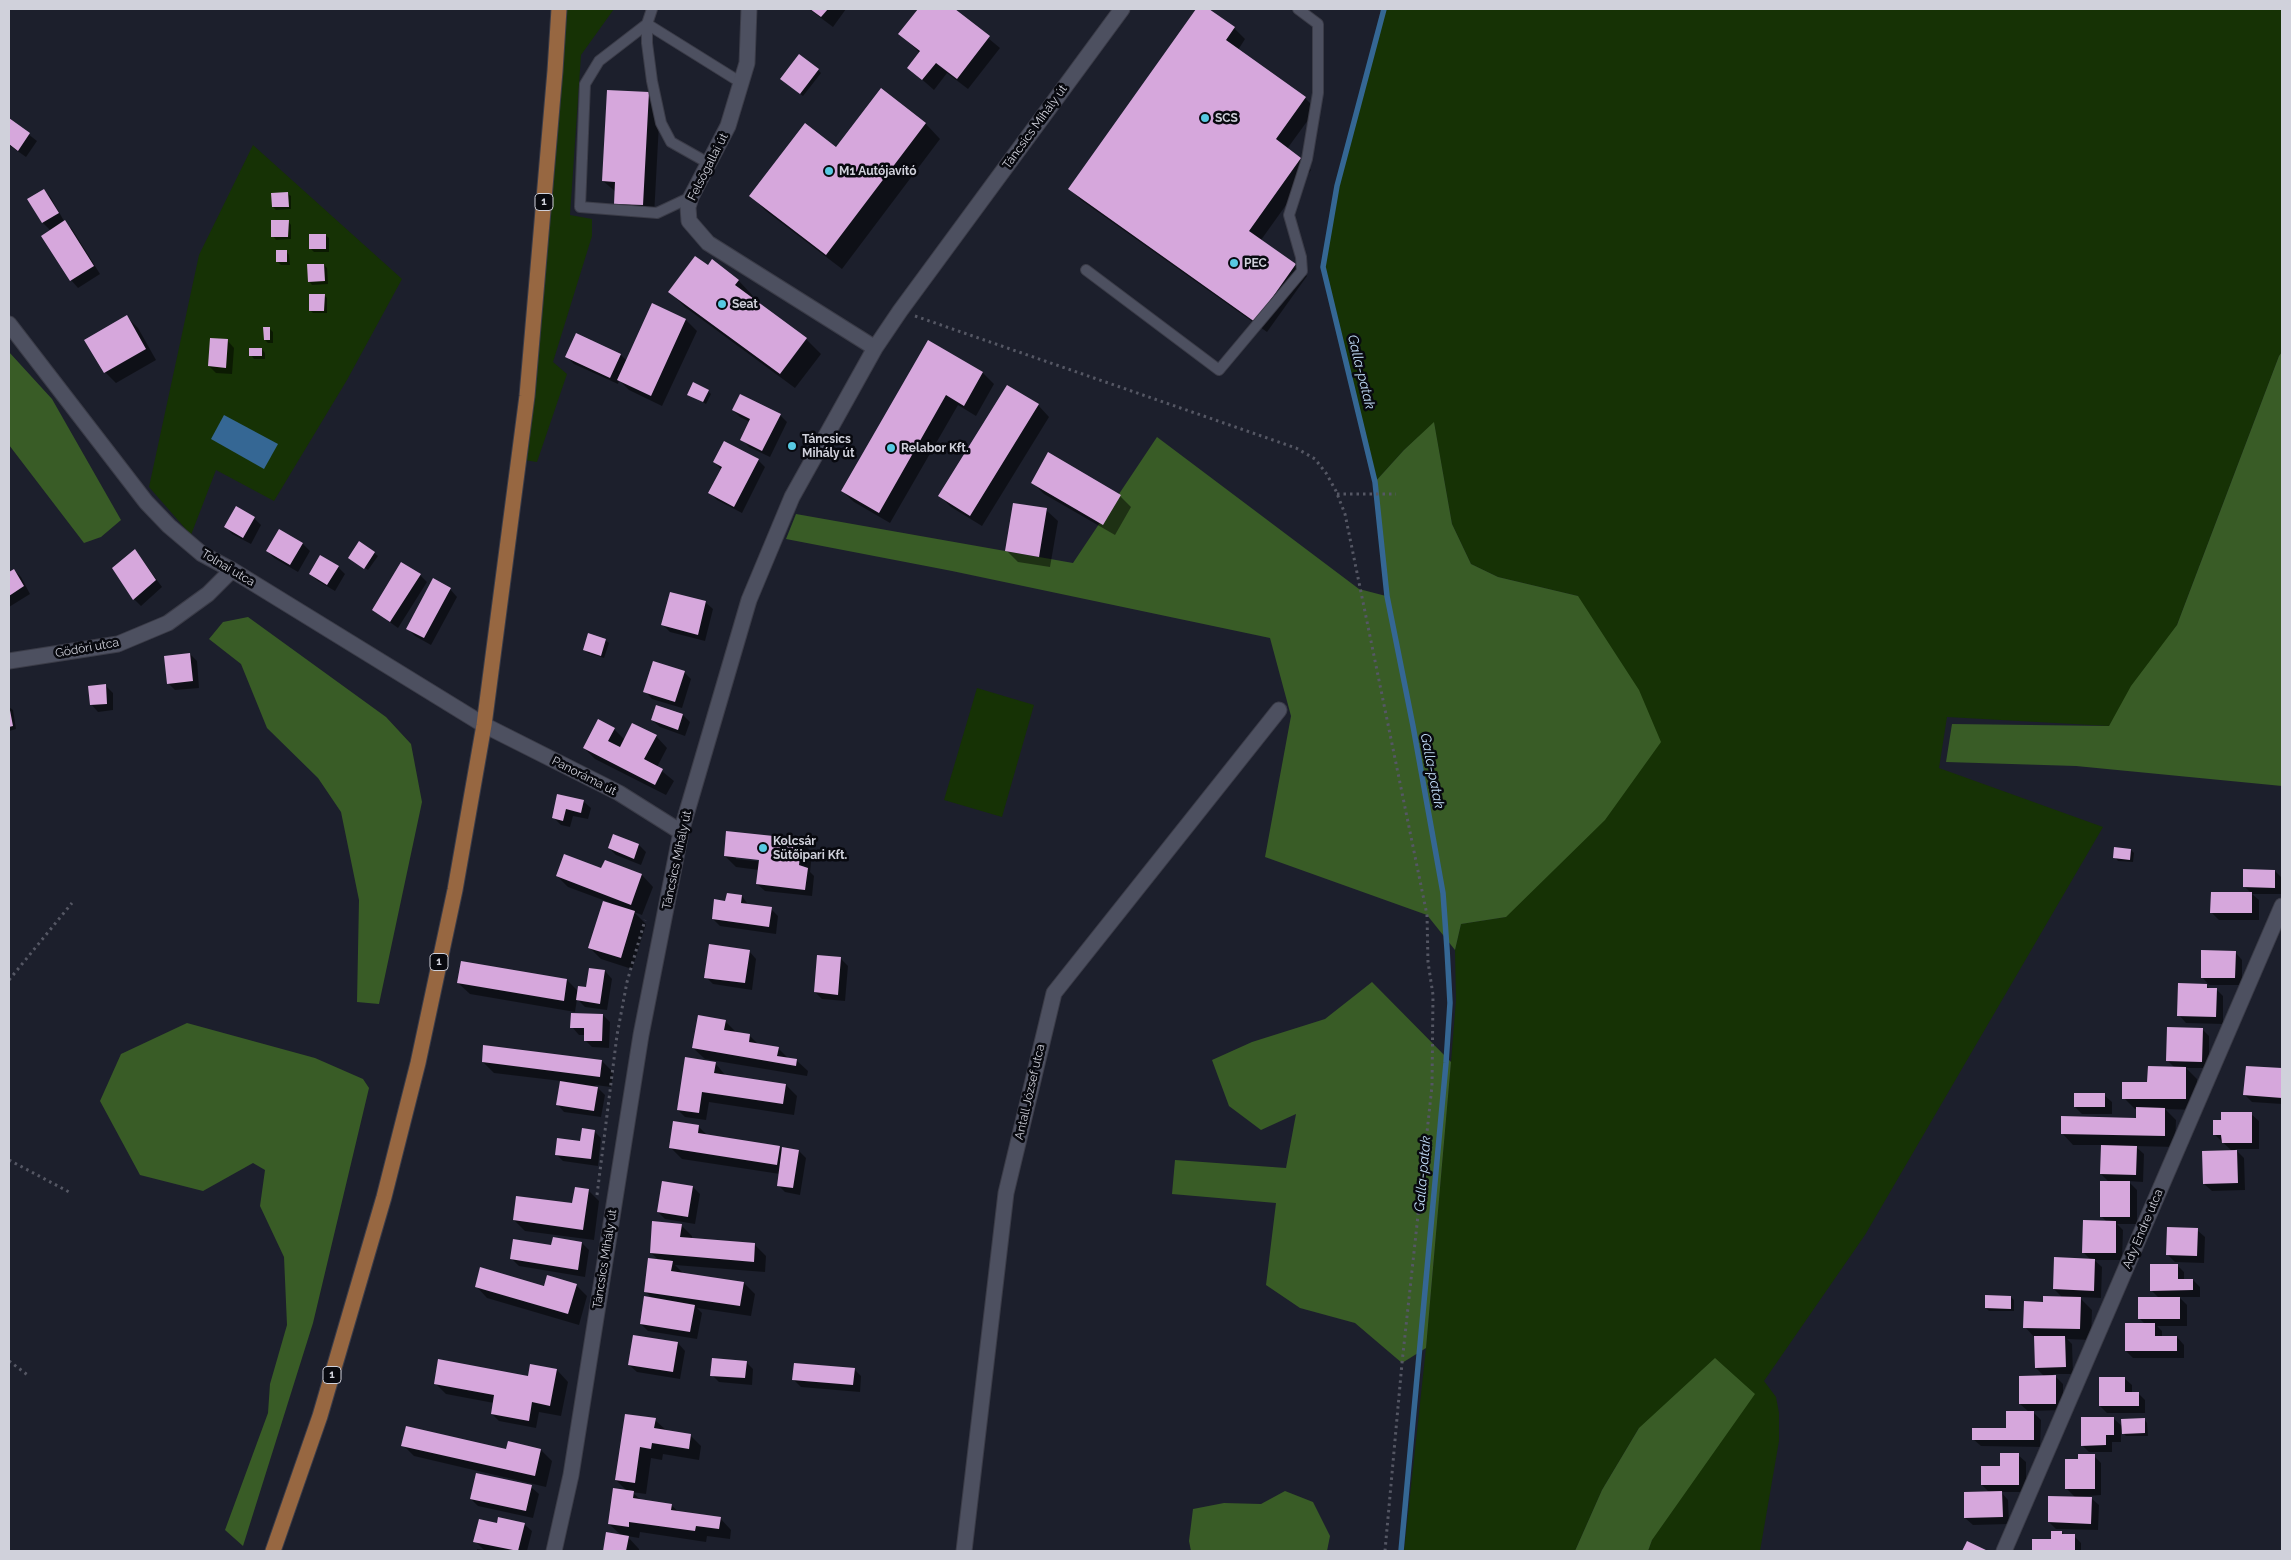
<!DOCTYPE html>
<meta charset="utf-8">
<style>
body{margin:0}
#map{position:relative;width:2291px;height:1560px;overflow:hidden;background:#1c1f2c;font-family:Raleway,sans-serif}
canvas{display:block}
.frame{position:absolute;inset:0;border:10px solid #d0d1db;pointer-events:none}
</style>
<div id="map">
<canvas width="2291" height="1560"></canvas>
<div class="frame"></div>
</div>
<script>
const g = document.querySelector('canvas').getContext('2d');
g.lineJoin = 'round';
function fill(path, color) {
  g.fillStyle = color;
  g.fill(path, 'evenodd');
}
function shape(rows) {
  const path = new Path2D();
  for (const r of rows) {
    path.moveTo(r[0], r[1]);
    for (let i = 2; i < r.length; i += 2) path.lineTo(r[i], r[i + 1]);
  }
  return path;
}
function trace(path, color, width, dash) {
  g.strokeStyle = color;
  g.lineWidth = width;
  g.lineCap = dash ? 'butt' : 'round';
  g.setLineDash(dash || []);
  g.stroke(path);
}
function drawText(font, color, halo, rows, align = 'center') {
  g.font = font + ' Raleway,sans-serif';
  g.lineWidth = 5;
  g.setLineDash([]);
  g.textBaseline = 'middle';
  g.strokeStyle = halo;
  g.fillStyle = color;
  for (const [text, x, y, turn = 0] of rows) {
    g.save();
    g.translate(x, y);
    g.rotate((+turn || 0) * Math.PI / 180);
    g.textAlign = isNaN(turn) ? turn : align;
    if (halo) g.strokeText(text, 0, 0);
    g.fillText(text, 0, 0);
    g.restore();
  }
}
fill(shape([
 [567,9,614,9,581,55,570,215,592,219,592,236,553,362,567,374,537,462,524,460],
 [1384,9,2282,9,2282,352,2279,356,2177,625,2109,726,1947,717,1939,768,2103,827,1865,1235,1764,1381,1776,1397,1779,1413,1779,1441,1760,1551,1648,1551,1652,1540,1639,1428,1602,1490,1575,1551,1404,1551,1426,1348,1451,1062,1456,1000,1455,950,1461,924,1506,917,1578,596,1498,577,1471,564,1452,524,1434,423,1404,450,1375,482,1323,267,1337,186],
 [253,145,402,279,347,380,274,501,216,470,191,535,149,487,199,255],
 [977,688,1034,705,1002,817,944,800]
]), '#163205');
fill(shape([
 [9,352,52,399,121,520,101,537,84,543,9,445],
 [2282,352,2282,786,2076,766,1946,762,1952,724,2109,726,2131,686,2177,625,2279,356],
 [1434,422,1452,524,1471,564,1498,577,1578,596,1639,690,1661,742,1605,820,1506,917,1461,924,1455,950,1427,915,1265,857,1291,716,1270,638,952,571,786,539,796,514,1073,563,1157,437,1359,589,1386,596,1375,482,1404,450],
 [248,617,386,717,411,744,422,802,379,1004,357,1002,359,900,341,812,318,778,267,728,241,664,209,639,223,622],
 [1372,982,1451,1062,1426,1348,1402,1363,1355,1323,1300,1308,1266,1285,1276,1203,1172,1194,1175,1160,1286,1168,1296,1114,1261,1130,1229,1106,1212,1060,1252,1042,1325,1019],
 [187,1023,315,1058,363,1079,369,1088,313,1323,243,1546,225,1530,268,1413,270,1384,287,1325,284,1257,260,1206,265,1170,253,1163,203,1191,140,1175,100,1101,121,1054],
 [1715,1358,1755,1394,1652,1540,1648,1551,1575,1551,1602,1490,1639,1428],
 [1285,1491,1313,1502,1330,1536,1327,1551,1191,1551,1189,1541,1193,1509,1224,1503,1261,1504]
]), '#395c26');
fill(shape([
 [224,415,278,444,264,469,211,439]
]), '#356794');
fill(shape([
 [809,9,846,9,833,27],
 [919,9,953,9,1000,48,968,89,947,73,934,90,909,68,920,53,900,34],
 [1198,9,1207,9,1234,28,1245,39,1238,50,1305,98,1316,109,1287,149,1311,170,1261,240,1296,265,1307,276,1267,332,1081,200,1070,189],
 [818,70,821,73,803,96,785,82],
 [881,90,926,124,940,139,842,269,766,211,751,196,836,149],
 [649,94,660,105,654,216,627,214,615,203,616,192,603,181],
 [9,119,37,141,26,157,9,145],
 [44,190,51,198,64,221,72,229,100,274,78,288,71,280,43,236,51,231,43,223,29,199],
 [287,193,291,196,291,209,276,210,273,207],
 [288,221,291,225,291,239,276,240,273,236],
 [325,235,329,238,329,252,314,252,311,249],
 [286,251,289,255,290,265,281,265,278,262],
 [712,261,739,281,753,296,751,298,806,339,821,354,795,388,685,307,670,292,708,267],
 [324,265,327,268,328,284,312,285,309,281],
 [324,295,327,298,327,313,313,313,310,310],
 [652,305,686,320,697,331,662,406,629,390,619,380,618,384,574,364,567,357,621,355,627,361],
 [127,317,138,328,156,360,116,383,105,372],
 [270,329,273,332,273,343,268,343,265,340],
 [227,340,234,348,232,374,216,373,209,366],
 [929,342,983,373,994,384,976,416,958,405,890,523,854,502,842,491],
 [262,349,265,353,265,359,254,359,251,355],
 [708,391,711,394,706,404,689,394],
 [1038,405,1049,417,982,526,951,507,940,496],
 [733,410,780,415,787,422,770,457,749,447,742,439,750,422,740,417],
 [758,460,765,467,742,513,717,500,710,493,722,470,714,462],
 [1032,482,1120,496,1131,507,1115,535,1044,494],
 [1046,510,1058,521,1050,567,1018,562,1007,551],
 [254,518,261,525,251,544,232,534,225,526],
 [279,530,303,544,310,551,298,572,274,558,267,551],
 [135,550,162,587,141,606,134,599],
 [374,553,378,556,368,570,351,559],
 [338,567,345,574,335,591,318,581,310,574],
 [14,570,21,577,30,594,9,607,9,573],
 [420,575,427,582,398,628,373,610],
 [450,589,457,597,431,645,415,636,407,628],
 [705,602,713,609,705,641,670,632,663,625],
 [605,640,609,643,604,658,588,653,584,650],
 [190,654,197,661,199,688,175,690,168,683],
 [684,672,691,679,682,708,652,699,645,691],
 [106,686,113,693,113,710,98,712,91,704],
 [9,707,13,710,16,729,9,731],
 [683,715,690,722,685,736,660,727,652,720],
 [614,729,625,740,656,736,667,748,657,767,674,781,666,795,595,759,584,748],
 [558,796,583,801,591,808,588,819,573,816,570,827,561,825,554,818],
 [614,836,639,845,646,852,641,865,616,855,609,848],
 [801,841,812,852,810,872,814,876,812,896,765,891,757,884,759,870,736,867,725,856],
 [736,856,765,860,765,862,736,859],
 [2131,850,2134,853,2133,862,2118,861,2115,857],
 [605,861,642,875,653,887,642,915,634,912,646,924,632,969,601,959,590,948,611,903,568,887,557,876,602,870],
 [2275,871,2282,878,2282,894,2252,894,2259,900,2259,920,2219,920,2212,913,2251,893,2244,886],
 [742,896,749,906,771,909,778,916,776,934,720,926,713,919,726,902],
 [749,951,756,959,752,990,713,984,706,977],
 [2235,952,2242,960,2242,985,2209,985,2202,977],
 [840,958,848,966,845,1001,822,999,815,992],
 [605,971,612,979,607,1010,585,1007,577,999,575,1012,470,994,458,983,567,980,579,992,587,989],
 [2206,985,2210,989,2216,989,2223,996,2223,1024,2186,1023,2179,1015],
 [603,1015,610,1022,609,1048,592,1047,585,1040,585,1035,579,1035,572,1027],
 [725,1021,737,1033,749,1035,759,1045,778,1048,789,1059,796,1060,808,1071,807,1076,705,1059,693,1048],
 [2202,1029,2209,1036,2209,1068,2186,1068,2197,1079,2197,1110,2165,1109,2176,1120,2175,1147,2135,1146,2144,1154,2143,1182,2128,1181,2137,1190,2137,1224,2117,1224,2123,1230,2122,1260,2094,1260,2102,1267,2101,1298,2079,1297,2092,1310,2091,1340,2067,1339,2072,1344,2073,1374,2053,1374,2063,1384,2063,1410,2032,1411,2041,1420,2040,1447,1981,1446,1973,1439,2007,1430,2029,1412,2020,1404,2045,1377,2036,1368,2035,1338,2025,1327,2044,1303,2063,1298,2054,1289,2091,1260,2083,1252,2107,1222,2101,1216,2110,1183,2101,1174,2102,1145,2073,1145,2062,1133,2137,1119,2137,1109,2135,1109,2124,1098,2175,1068,2167,1060],
 [602,1061,613,1072,611,1087,595,1085,605,1095,601,1117,564,1112,557,1104,561,1081,494,1073,483,1062],
 [715,1063,726,1076,786,1085,797,1096,794,1115,709,1102,706,1120,685,1117,678,1110],
 [2247,1067,2282,1069,2282,1104,2252,1102,2245,1095],
 [2104,1095,2112,1102,2112,1114,2082,1114,2075,1107],
 [2251,1114,2259,1121,2259,1149,2235,1149,2244,1158,2245,1190,2212,1191,2204,1184,2232,1151,2214,1134],
 [698,1126,708,1136,779,1147,783,1151,799,1151,806,1158,800,1195,785,1192,778,1185,780,1174,682,1159,670,1147],
 [594,1131,601,1138,598,1166,563,1161,556,1154,581,1142],
 [693,1187,700,1194,695,1224,665,1219,658,1212],
 [588,1190,599,1201,594,1240,525,1231,514,1220,573,1205],
 [681,1225,692,1236,692,1240,755,1245,766,1256,765,1272,675,1265,684,1274,744,1283,755,1294,751,1316,697,1308,702,1313,697,1339,648,1331,641,1324,653,1299,645,1291,659,1260,651,1253],
 [2197,1230,2205,1237,2204,1263,2175,1262,2168,1255],
 [582,1243,589,1250,585,1277,519,1266,512,1259,552,1247],
 [2177,1265,2184,1272,2184,1280,2193,1280,2200,1287,2200,1297,2179,1297,2187,1305,2187,1326,2157,1326,2162,1331,2162,1337,2177,1337,2184,1345,2184,1358,2133,1358,2126,1351,2145,1324,2140,1319,2159,1298,2151,1290],
 [576,1285,587,1296,579,1325,487,1298,476,1286],
 [2011,1297,2014,1300,2014,1311,1989,1311,1986,1308],
 [678,1343,685,1351,680,1379,637,1372,629,1365],
 [746,1362,753,1369,752,1385,719,1382,712,1375],
 [854,1369,861,1376,860,1392,801,1387,794,1380],
 [557,1370,568,1382,561,1416,539,1412,536,1428,499,1421,492,1414,494,1403,446,1394,435,1383,529,1378],
 [2124,1378,2132,1385,2132,1393,2138,1393,2145,1400,2145,1413,2107,1413,2100,1406],
 [2113,1418,2123,1427,2144,1419,2147,1423,2148,1436,2126,1436,2121,1431,2121,1442,2112,1442,2112,1452,2089,1452,2082,1445],
 [655,1420,667,1431,690,1435,701,1446,699,1460,663,1454,662,1460,651,1458,646,1494,632,1492,642,1501,671,1505,679,1512,720,1518,731,1530,730,1539,707,1536,706,1542,640,1532,639,1538,627,1536,639,1549,639,1551,604,1551,607,1534,622,1536,609,1524,628,1492,616,1480],
 [509,1443,541,1450,552,1461,546,1487,414,1456,403,1445,507,1450],
 [2018,1455,2026,1462,2026,1492,2001,1492,2008,1500,2009,1524,1973,1525,1965,1518,1990,1493,1982,1485],
 [2094,1456,2101,1463,2101,1495,2075,1497,2066,1488,2079,1460],
 [531,1487,539,1494,533,1518,478,1506,471,1499],
 [2091,1498,2099,1505,2098,1530,2056,1529,2049,1522],
 [524,1524,532,1531,527,1551,477,1551,477,1549,484,1550,475,1541,498,1525],
 [2062,1532,2065,1536,2074,1536,2081,1543,2081,1551,2033,1551,2033,1541,2052,1541]
]), '#0007');
trace(shape([
 [1384,9,1337,186,1323,267,1375,482,1387,596,1413,726,1443,893,1447,949,1450,1003,1446,1063,1401,1551]
]), '#356794', 5.5);
fill(shape([
 [810,9,828,9,821,17],
 [918,9,955,9,990,36,957,79,936,63,922,80,907,68,920,51,898,34],
 [1196,9,1209,9,1235,27,1226,40,1306,97,1276,139,1301,158,1249,231,1296,264,1255,322,1068,189],
 [799,54,819,69,800,94,780,79],
 [881,88,926,123,826,255,749,196,805,123,836,147],
 [607,90,649,92,643,205,614,204,615,182,602,181],
 [9,118,30,133,18,151,9,144],
 [44,189,59,213,42,223,27,199],
 [288,192,289,207,272,207,271,193],
 [65,220,94,266,70,281,41,236],
 [271,220,289,220,288,237,271,237],
 [309,234,326,234,326,249,309,249],
 [276,250,287,250,287,262,276,262],
 [695,256,708,265,712,259,739,280,735,285,807,338,780,374,668,292],
 [307,264,324,264,325,281,308,282],
 [309,294,325,294,324,311,309,311],
 [652,303,686,319,651,396,617,380],
 [127,315,146,349,104,373,84,340],
 [263,327,270,327,270,340,264,340],
 [576,333,621,354,610,378,565,357],
 [210,338,228,339,226,368,208,366],
 [928,340,983,372,964,406,946,395,879,513,841,491],
 [249,348,262,348,262,356,249,356],
 [693,382,709,390,703,402,687,395],
 [1007,385,1039,404,970,516,938,496],
 [740,394,781,414,762,451,740,440,750,419,732,410],
 [724,441,759,459,734,507,708,493,722,467,713,462],
 [1048,452,1121,495,1103,525,1031,483],
 [1013,503,1047,508,1039,557,1005,551],
 [236,506,255,517,243,538,224,527],
 [279,529,303,543,290,565,266,551],
 [359,541,375,552,364,569,348,558],
 [135,549,156,580,133,600,112,568],
 [320,555,339,566,327,585,309,574],
 [401,562,421,574,390,622,372,610],
 [14,569,24,586,9,596,9,572],
 [433,578,451,588,424,638,406,629],
 [670,592,706,601,698,635,661,625],
 [588,633,606,639,601,656,583,650],
 [190,653,193,681,167,684,164,656],
 [653,661,685,671,675,702,643,692],
 [106,684,107,704,90,705,88,686],
 [9,705,13,726,9,727],
 [656,705,683,714,678,730,651,720],
 [598,719,615,728,608,741,620,747,632,723,657,735,644,759,663,769,655,785,583,748],
 [557,794,584,800,581,813,566,809,563,821,552,818],
 [726,831,802,839,799,865,808,868,805,890,756,884,759,860,724,856],
 [613,834,639,844,634,859,608,848],
 [2114,847,2131,849,2130,860,2113,858],
 [564,854,601,868,605,860,642,874,631,905,556,876],
 [2243,869,2275,870,2275,888,2243,887],
 [2211,892,2252,892,2252,913,2210,913],
 [727,893,742,895,741,903,772,907,769,927,712,919,714,899,725,901],
 [603,901,635,911,621,958,588,948],
 [709,944,750,950,745,983,704,978],
 [2201,950,2236,951,2235,978,2201,978],
 [817,955,841,957,838,995,814,992],
 [461,961,567,979,564,1001,457,983],
 [589,968,605,970,600,1004,576,1000,578,986,586,987],
 [2178,983,2207,984,2207,988,2217,988,2216,1017,2177,1016],
 [571,1013,603,1014,602,1041,584,1041,584,1028,570,1028],
 [698,1015,726,1020,724,1030,750,1034,749,1042,779,1047,777,1056,797,1059,796,1066,692,1048],
 [2167,1027,2203,1028,2202,1062,2166,1061],
 [483,1045,602,1060,600,1077,482,1062],
 [685,1057,716,1062,714,1073,786,1084,783,1104,702,1092,699,1113,677,1110],
 [2148,1066,2186,1067,2186,1099,2122,1099,2122,1082,2147,1082],
 [2246,1066,2282,1068,2282,1098,2243,1095],
 [560,1081,598,1087,594,1111,556,1105],
 [2074,1093,2105,1093,2105,1107,2074,1107],
 [2136,1107,2165,1108,2165,1136,2061,1134,2061,1116,2136,1118],
 [2221,1112,2252,1112,2252,1143,2222,1143,2221,1135,2213,1135,2213,1120,2221,1120],
 [673,1121,699,1125,698,1133,780,1146,777,1165,669,1148],
 [582,1128,595,1130,591,1159,555,1155,557,1138,580,1141],
 [2101,1145,2137,1146,2136,1175,2100,1174],
 [782,1147,799,1150,793,1188,777,1186],
 [2237,1150,2238,1183,2203,1184,2202,1151],
 [662,1181,693,1186,688,1217,657,1212],
 [2100,1181,2130,1181,2130,1217,2100,1217],
 [575,1187,589,1189,583,1230,513,1220,516,1196,572,1203],
 [2083,1220,2116,1221,2116,1253,2082,1253],
 [652,1221,682,1224,680,1237,755,1243,754,1262,650,1253],
 [2167,1227,2198,1228,2197,1256,2166,1255],
 [553,1237,582,1242,578,1270,510,1259,513,1239,551,1245],
 [2054,1257,2095,1259,2094,1291,2053,1289],
 [648,1258,673,1261,671,1271,744,1282,740,1306,644,1292],
 [2150,1264,2178,1264,2178,1279,2193,1279,2193,1290,2150,1291],
 [480,1267,544,1286,547,1275,577,1284,568,1314,475,1287],
 [1985,1295,2011,1296,2011,1309,1985,1308],
 [644,1296,695,1305,690,1332,640,1324],
 [2043,1296,2081,1297,2080,1329,2023,1328,2024,1301,2043,1302],
 [2138,1297,2180,1297,2180,1319,2138,1319],
 [2125,1323,2155,1323,2155,1336,2177,1336,2177,1351,2125,1351],
 [633,1335,678,1342,673,1372,628,1365],
 [2034,1336,2065,1336,2066,1367,2035,1368],
 [712,1358,747,1361,745,1378,710,1376],
 [438,1359,528,1376,530,1364,557,1369,550,1406,532,1402,529,1421,491,1414,494,1395,434,1384],
 [794,1363,855,1368,853,1385,792,1380],
 [2056,1375,2056,1404,2019,1404,2019,1376],
 [2099,1377,2125,1377,2125,1392,2139,1392,2139,1406,2099,1406],
 [2006,1411,2034,1411,2034,1440,1972,1440,1972,1428,2006,1428],
 [625,1414,656,1418,654,1428,691,1434,689,1449,652,1443,651,1449,640,1447,635,1483,615,1480],
 [2081,1417,2114,1417,2114,1435,2106,1435,2106,1445,2081,1446],
 [2145,1418,2145,1433,2122,1434,2121,1419],
 [406,1426,506,1449,508,1441,541,1449,535,1476,401,1446],
 [2000,1453,2019,1453,2019,1485,1981,1485,1981,1466,2000,1466],
 [2078,1454,2095,1454,2095,1489,2065,1489,2065,1459,2078,1459],
 [476,1473,532,1485,526,1511,470,1499],
 [613,1488,634,1491,633,1498,672,1504,671,1510,721,1517,719,1529,696,1526,695,1531,629,1522,629,1527,608,1524],
 [2002,1491,2003,1517,1964,1518,1964,1492],
 [2048,1496,2092,1497,2091,1524,2048,1522],
 [498,1517,525,1523,518,1551,473,1542,479,1519,497,1523],
 [2051,1531,2062,1531,2062,1534,2075,1534,2075,1551,2032,1551,2032,1539,2051,1539],
 [606,1532,629,1536,626,1551,603,1551],
 [1967,1541,1988,1551,1962,1551]
]), '#d6a7dc');
const service = shape([
 [652,9,647,24,647,43,652,81,661,123,671,142,710,164],
 [691,197,657,213,580,207,585,84,599,61,647,24,740,82],
 [1086,270,1219,370,1302,271,1301,257,1289,215,1307,159,1318,93,1318,24,1298,9]
]);
const minor = shape([
 [749,9,747,63,728,126,691,197,688,207,689,221,708,243,875,348],
 [9,324,146,502,169,526,202,554,232,570,484,725,619,793,681,832],
 [9,661,118,644,168,623,208,594,232,570],
 [554,1551,571,1475,641,1035,681,832,749,600,792,497,875,348,900,311,1122,9],
 [964,1551,1006,1193,1054,993,1279,710],
 [2004,1551,2282,906]
]);
const primary = shape([
 [273,1551,320,1416,384,1197,418,1063,455,890,484,725,527,396,555,71,559,9]
]);
trace(service, '#3b3c48', 12);
trace(minor, '#3b3c48', 17);
trace(primary, '#3b3c48', 17);
trace(shape([
 [915,316,1296,448,1315,459,1326,473,1336,491,1345,514,1427,915,1428,962,1433,995,1432,1086,1402,1363,1385,1551],
 [1337,494,1396,494],
 [9,980,72,903],
 [9,1160,71,1193],
 [597,1195,617,1035,627,982,645,920],
 [9,1361,29,1376]
]), '#555764', 3, [2.5, 4]);
trace(service, '#4d5060', 10);
trace(minor, '#4d5060', 15);
trace(primary, '#976741', 15);
for (const [x, y, r, color] of [
 [1205,118,5,"#57c9e2"],
 [829,171,5,"#57c9e2"],
 [1234,263,5,"#57c9e2"],
 [722,304,5,"#57c9e2"],
 [792,446,5,"#57c9e2"],
 [891,448,5,"#57c9e2"],
 [763,848,5,"#57c9e2"]
]) {
  const dot = new Path2D();
  dot.arc(x, y, r, 0, 2 * Math.PI);
  g.fillStyle = color;
  g.fill(dot);
  trace(dot, '#08090f', 2);
}
for (const [x, y, w] of [
 [544,202,18],
 [439,962,18],
 [332,1375,18]
]) {
  const box = new Path2D();
  box.roundRect(x - w / 2, y - 8.5, w, 17, 4);
  g.fillStyle = '#08090f';
  g.fill(box);
  trace(box, '#d0d1db', 1);
}
drawText('bold 11px', '#d0d1db', null, [
 ["1",544,202],
 ["1",439,962],
 ["1",332,1375]
]);
drawText('bold 12px', '#d0d1db', '#08090f', [
 ["SCS",1215,118],
 ["M1 Autójavító",839,171],
 ["PEC",1244,263],
 ["Seat",732,304],
 ["Táncsics",802,439],
 ["Mihály út",802,453],
 ["Relabor Kft.",901,448],
 ["Kolcsár",773,841],
 ["Sütőipari Kft.",773,855]
], 'left');
drawText('12px', '#d0d1db', '#08090f', [
 ["Táncsics Mihály út",1035,127,-54],
 ["Felsőgallai út",708,167,-63],
 ["Tolnai utca",228,568,31],
 ["Gödöri utca",87,648,-10],
 ["Panoráma út",584,776,27],
 ["Táncsics Mihály út",677,860,-78],
 ["Antall József utca",1030,1092,-77],
 ["Ady Endre utca",2143,1229,-67],
 ["Táncsics Mihály út",605,1259,-81]
]);
drawText('italic 14px', '#c0dbf7', '#08090f', [
 ["Galla-patak",1361,372,76],
 ["Galla-patak",1432,771,79],
 ["Galla-patak",1423,1174,-85]
]);
</script>
